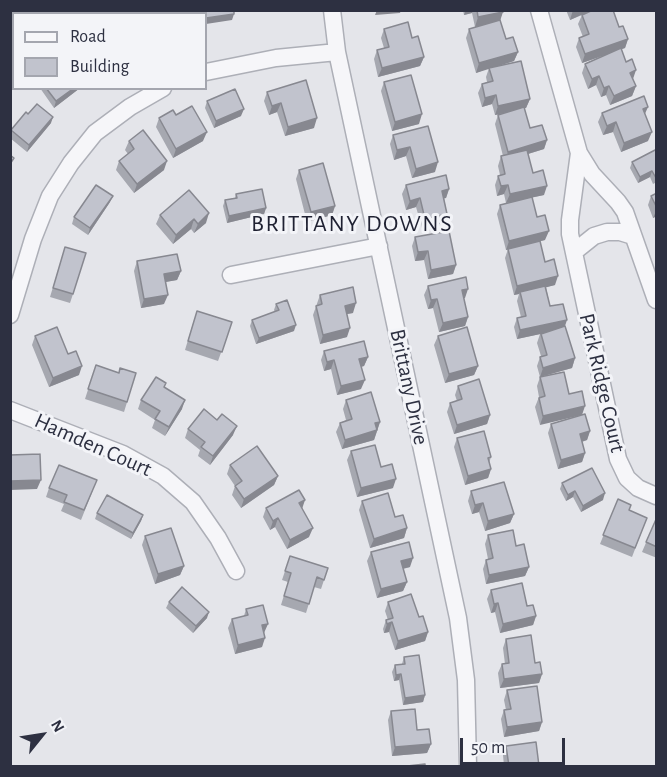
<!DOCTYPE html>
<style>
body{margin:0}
#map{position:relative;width:667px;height:777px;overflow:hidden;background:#e4e5ea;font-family:"Alegreya Sans",sans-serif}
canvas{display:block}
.frame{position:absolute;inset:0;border:12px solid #2d3041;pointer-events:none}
.legend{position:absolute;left:12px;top:12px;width:195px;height:78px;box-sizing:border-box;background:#f3f4f8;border:2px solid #a4a6af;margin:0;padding:8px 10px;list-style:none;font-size:18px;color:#2d3041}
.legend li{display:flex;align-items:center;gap:12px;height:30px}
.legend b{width:30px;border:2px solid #a4a6af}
.north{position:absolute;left:12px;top:705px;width:60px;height:60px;-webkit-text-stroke:4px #f3f4f8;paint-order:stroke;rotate:60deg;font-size:16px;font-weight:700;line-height:24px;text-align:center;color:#2d3041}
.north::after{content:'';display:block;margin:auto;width:21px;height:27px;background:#2d3041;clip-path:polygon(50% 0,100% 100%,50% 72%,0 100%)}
.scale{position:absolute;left:460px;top:738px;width:105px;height:27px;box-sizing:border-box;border:3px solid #2d3041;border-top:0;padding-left:8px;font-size:18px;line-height:21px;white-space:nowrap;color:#2d3041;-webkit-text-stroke:4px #f3f4f8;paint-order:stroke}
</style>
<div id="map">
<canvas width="667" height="777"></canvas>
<div class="frame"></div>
<ul class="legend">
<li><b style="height:8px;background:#f6f6f9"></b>Road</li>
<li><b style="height:16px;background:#c1c3cd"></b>Building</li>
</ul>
<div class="north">N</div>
<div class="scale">50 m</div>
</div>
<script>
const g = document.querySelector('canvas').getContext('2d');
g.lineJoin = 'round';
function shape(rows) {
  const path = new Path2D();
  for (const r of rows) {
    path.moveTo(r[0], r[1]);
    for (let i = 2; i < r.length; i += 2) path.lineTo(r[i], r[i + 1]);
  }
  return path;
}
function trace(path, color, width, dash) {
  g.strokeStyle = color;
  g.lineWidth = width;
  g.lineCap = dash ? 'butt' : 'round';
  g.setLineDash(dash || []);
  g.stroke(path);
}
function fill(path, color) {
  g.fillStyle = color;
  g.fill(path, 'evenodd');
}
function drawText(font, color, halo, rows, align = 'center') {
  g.font = font + ' "Alegreya Sans",sans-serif';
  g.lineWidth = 6;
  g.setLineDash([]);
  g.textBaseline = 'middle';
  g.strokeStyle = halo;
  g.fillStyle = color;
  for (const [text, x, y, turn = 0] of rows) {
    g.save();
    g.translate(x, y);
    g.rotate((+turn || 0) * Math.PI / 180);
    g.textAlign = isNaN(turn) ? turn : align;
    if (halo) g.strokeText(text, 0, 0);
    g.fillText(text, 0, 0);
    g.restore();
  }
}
const street = shape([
 [332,10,337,52,458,618,466,680,468,766],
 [539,10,579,153,592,174,618,202,625,212,656,300],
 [206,72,276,58,337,52],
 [579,153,570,220,570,234,618,459,627,478,638,488,656,496],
 [574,252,594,236,607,232,620,232,633,236],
 [231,275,379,246],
 [10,315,33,239,50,196,71,163,95,133,130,107,163,88],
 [10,410,123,454,163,476,193,502,218,538,236,571]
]);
trace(street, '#adafb7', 19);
trace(street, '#f6f6f9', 16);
fill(shape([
 [463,10,503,10,500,20,506,39,518,52,514,61,498,66,530,99,526,108,524,108,530,128,547,140,544,149,528,154,533,173,544,195,506,203,504,194,497,196,495,185,498,176,500,175,498,166,501,156,503,156,495,124,498,115,502,114,495,115,492,104,482,107,478,93,482,84,487,82,486,77,489,68,476,73,466,38,469,29,490,23,475,27,472,13,464,15],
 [566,10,592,10,619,27,628,39,625,48,621,49,636,86,632,96,610,105,606,95,601,97,596,85,588,89,582,73,585,64,608,54,582,63,576,47,579,38,583,37,578,24,582,15,570,20],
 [384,29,412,38,424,57,420,66,378,77,374,59,377,50,384,48,381,38],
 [384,82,419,124,392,131,381,91],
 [40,88,80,88,54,108],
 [267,92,314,128,285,136,277,112,269,115,264,101],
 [207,101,241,116,214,128,205,108],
 [602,113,645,115,648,141,621,152,613,132,603,135,598,122],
 [176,115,203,141,173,158,156,127,159,118],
 [51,123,27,152,10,138,11,130],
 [428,126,435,172,412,178,406,156,394,160,390,144,393,135],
 [129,141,164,170,134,193,116,170,119,161,128,154,125,150],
 [657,149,657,182,653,184,650,177,638,183,630,168,632,162],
 [299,170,335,206,332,215,307,222,296,179],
 [406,185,449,189,446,198,444,198,447,214,444,223,422,228,416,207,406,210,402,194],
 [189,190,206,223,194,233,191,229,173,244,156,224,160,215],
 [657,193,657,216,653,218,648,205,651,196],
 [236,194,266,208,264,214,227,223,223,206,225,200,235,198],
 [110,202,88,235,72,224,74,217],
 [500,205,537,217,545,240,540,241,545,262,555,285,546,287,550,306,565,326,575,358,572,368,540,377,537,366,540,357,541,356,537,343,540,334,517,339,514,327,517,318,521,317,517,301,519,294,514,295,505,258,508,249,506,250,497,214],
 [415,237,456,265,453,274,428,279,424,260,415,261,412,246],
 [65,247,73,294,70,303,50,297],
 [137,261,181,271,177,280,165,282,164,304,141,308,134,271],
 [428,286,465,298,463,298,468,317,465,326,439,332,433,308,428,309,424,295],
 [320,295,353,313,347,314,347,337,320,344,313,315],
 [276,304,294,331,256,344,250,326,252,320,275,312,274,310],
 [194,320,232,322,218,361,185,350],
 [35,336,68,354,79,375,49,387,32,345],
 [438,336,478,366,474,375,445,383,434,345],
 [324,351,368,357,364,366,361,367,361,389,337,395,331,369,324,371,321,360],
 [96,365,119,373,136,373,124,412,85,399],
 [540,377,569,394,540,425,535,407,539,397,537,386],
 [458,386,490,415,487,424,454,434,447,412,450,403,457,401,455,395],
 [164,387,182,409,165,436,152,428,155,420,138,409,141,400],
 [346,400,380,422,374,440,342,449,336,432,340,423,346,420,343,409],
 [551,424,590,431,587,440,582,442,585,453,582,462,558,469,548,433],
 [188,429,233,435,210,465,198,456,200,450,185,438],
 [457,438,491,457,489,463,491,469,488,478,465,485,454,447],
 [351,451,381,467,393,488,357,497,347,460],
 [230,465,278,476,274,485,241,508,232,495,235,486,227,474],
 [562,483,603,500,581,512,573,497,566,501,560,489],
 [49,488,93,490,81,520,61,511,64,504,46,497],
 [471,491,514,514,510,523,485,531,479,512,472,514,468,501],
 [618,499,629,510,647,518,632,557,600,544],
 [362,501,395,517,407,528,404,538,370,548,359,510],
 [266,508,302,508,309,537,287,549,275,527,270,530,263,517],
 [97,513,143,515,141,521,131,539,95,519],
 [657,517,657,558,642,552],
 [488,535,516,546,529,567,525,576,486,584,483,569,486,560,488,559,485,544],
 [145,536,184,566,180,575,155,584,142,545],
 [371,552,410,567,403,569,407,582,403,591,377,598,367,561],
 [290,556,324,580,321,589,314,587,306,613,281,605,288,582,282,580],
 [491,590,527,606,536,616,533,625,500,633,495,612,491,613,487,599],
 [169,602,207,618,193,633,166,608],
 [388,602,419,617,428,632,425,641,395,650,389,632,384,633,383,629,386,620,388,620,385,611],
 [246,609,264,633,262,647,235,654,228,628,232,619,244,616],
 [506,639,535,663,542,674,539,683,500,688,498,673,502,664,505,664,503,648],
 [404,657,425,695,423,702,403,705,399,680,394,681,392,672,395,665,402,664],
 [507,690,542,722,539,731,504,737,501,719,504,710,506,710,504,700],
 [391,711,417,730,431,744,427,753,392,756,388,720],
 [506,746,539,766,504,766,503,755]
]), '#a6a8b0');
fill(shape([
 [377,10,401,10,400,13,375,15],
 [466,10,473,10,472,13,464,15],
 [573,10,592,10,570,20],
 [503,12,500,21,475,27,478,17],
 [234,14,232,20,206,24,206,18],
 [628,39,625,48,582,63,585,54],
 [518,52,514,61,476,73,479,63],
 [424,57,420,66,378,77,382,68],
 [636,70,633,79,626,82,630,73],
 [599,76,596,85,588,89,592,79],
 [609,86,606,95,601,97,604,88],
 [636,86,632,96,610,105,614,96],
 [74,88,80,88,54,108,56,101],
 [496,95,492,104,482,107,485,98],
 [530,99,526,108,495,115,498,106],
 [281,103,277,112,269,115,272,106],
 [648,107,644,116,643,109],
 [244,109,241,116,214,128,216,121],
 [422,114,419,124,392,131,395,122],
 [53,117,51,123,27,152,29,145],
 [317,118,314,128,285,136,288,127],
 [616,122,613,132,603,135,607,126],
 [207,132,203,141,173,158,176,149],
 [652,132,648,141,621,152,624,143],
 [547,140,544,149,505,161,508,152],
 [410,147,406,156,394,160,397,150],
 [167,161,164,170,134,193,137,184],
 [438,162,435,172,412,178,416,169],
 [652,171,650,177,638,183,640,177],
 [508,185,504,194,497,196,501,186],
 [547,186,544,195,506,203,510,194],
 [449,189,446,198,438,200,442,191],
 [113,196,110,202,88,235,90,228],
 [420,198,416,207,406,210,410,201],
 [335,206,332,215,307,222,311,212],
 [266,208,264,214,227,223,229,216],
 [657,209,657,216,653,218],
 [209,213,206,223,194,233,198,224],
 [447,214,444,223,422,228,425,219],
 [194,219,191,229,173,244,176,235],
 [549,231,545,240,506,250,509,241],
 [428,251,424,260,415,261,418,252],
 [456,265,453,274,428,279,431,270],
 [181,271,177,280,160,283,164,274],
 [558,276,555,285,521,294,520,292,519,294,514,295,517,286],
 [468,289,465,298,458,300,462,290],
 [168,295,164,304,141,308,144,299],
 [437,299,433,308,428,309,431,300],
 [356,303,353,313,341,315,345,306],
 [468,317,465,326,439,332,443,323],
 [567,320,564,329,517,339,520,330],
 [296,325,294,331,256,344,259,338],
 [350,328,347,337,320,344,323,335],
 [368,357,364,366,356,368,359,359],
 [575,358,572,368,540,377,543,368],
 [334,360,331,369,324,371,327,362],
 [82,366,79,375,49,387,53,378],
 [478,366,474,375,445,383,449,374],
 [365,380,361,389,337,395,341,386],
 [185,400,182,409,165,436,169,427],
 [585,406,582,415,540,425,543,416],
 [490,415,487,424,454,434,457,425],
 [380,422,374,440,342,449,345,440,375,423],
 [237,426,233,435,210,465,213,456],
 [590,431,587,440,577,443,580,434],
 [585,453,582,462,558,469,561,460],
 [491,469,488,478,465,485,468,476],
 [278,476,274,485,241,508,244,499],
 [396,479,393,488,357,497,361,488],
 [41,480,37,489,10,490,10,481],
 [575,491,573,497,566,501,568,495],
 [605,493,603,500,581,512,583,506],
 [305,500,302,509,299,503],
 [483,503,479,512,472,514,475,505],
 [514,514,510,523,485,531,488,521],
 [143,515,141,521,131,539,133,533],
 [278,518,275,527,270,530,273,521],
 [313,528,309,537,287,549,290,540],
 [407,528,404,538,370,548,374,539],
 [413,558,410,567,397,570,401,561],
 [184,566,180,575,155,584,158,574],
 [529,567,525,576,486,584,489,575],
 [407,582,403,591,377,598,381,589],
 [498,603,495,612,491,613,494,604],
 [209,612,207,618,193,633,196,626],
 [536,616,533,625,500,633,503,624],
 [392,622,389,632,384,633,387,624],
 [268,624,264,633,262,625],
 [428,632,425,641,395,650,398,641],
 [265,638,262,647,235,654,238,645],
 [401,674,399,680,394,681,396,675],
 [542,674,539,683,500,688,504,679],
 [425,695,423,702,403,705,405,698],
 [542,722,539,731,504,737,507,727],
 [431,744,427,753,392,756,395,747]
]), '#878890');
const building = shape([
 [148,10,170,10,171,14,142,14,142,13,148,10],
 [193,10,234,10,234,14,206,18,206,14,194,14,193,10],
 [477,10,503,10,503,12,478,17,477,10],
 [593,10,613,10,619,27,623,26,628,39,585,54,579,38,589,34,582,15,593,10],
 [500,20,506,39,513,37,518,52,479,63,469,29,500,20],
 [408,22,412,38,418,36,424,57,382,68,377,50,389,47,384,29,408,22],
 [621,48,626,62,632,59,636,70,630,73,636,86,614,96,609,86,604,88,599,76,592,79,585,64,621,48],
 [521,61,530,99,498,106,496,95,485,98,482,84,493,81,489,68,521,61],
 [411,75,422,114,395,122,384,82,411,75],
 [306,80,317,118,288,127,281,103,272,106,267,92,306,80],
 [46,88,74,88,56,101,46,88],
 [235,89,244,109,216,121,207,101,235,89],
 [644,96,648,107,643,109,652,132,624,143,616,122,607,126,602,113,644,96],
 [37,104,53,117,29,145,11,130,26,112,28,114,37,104],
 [192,106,207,132,176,149,159,118,173,110,176,115,192,106],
 [524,107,530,128,542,125,547,140,508,152,498,115,524,107],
 [428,126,438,162,416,169,410,147,397,150,393,135,428,126],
 [143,130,167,161,137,184,119,161,134,149,129,141,143,130],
 [657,149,657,177,656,178,652,171,640,177,632,162,657,149],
 [527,150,533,173,543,170,547,186,510,194,508,185,501,186,498,176,505,174,501,156,527,150],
 [10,155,14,158,10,164,10,155],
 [323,163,335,206,311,212,299,170,323,163],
 [446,175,449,189,442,191,447,214,425,219,420,198,410,201,406,185,446,175],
 [96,185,113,196,90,228,74,217,96,185],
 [262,189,266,208,229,216,225,200,237,198,236,194,262,189],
 [189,190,209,213,198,224,194,219,176,235,160,215,189,190],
 [657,193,657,208,651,196,657,193],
 [532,197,537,217,545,215,549,231,509,241,500,205,532,197],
 [449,231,456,265,431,270,428,251,418,252,415,237,449,231],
 [540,241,545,262,554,259,558,276,517,286,508,249,540,241],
 [65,247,86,253,73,294,53,288,65,247],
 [177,254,181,271,164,274,168,295,144,299,137,261,177,254],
 [466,277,468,289,462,290,468,317,443,323,437,299,431,300,428,286,466,277],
 [545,286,550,306,563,304,567,320,520,330,517,318,526,316,520,292,545,286],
 [353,287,356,303,345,306,350,328,323,335,316,306,322,304,320,295,353,287],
 [287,300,296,325,259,338,252,320,279,310,276,304,287,300],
 [197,311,232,322,222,352,188,341,197,311],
 [565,326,575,358,543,368,540,357,547,355,541,334,565,326],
 [57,327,68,354,76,351,82,366,53,378,35,336,57,327],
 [467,327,478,366,449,374,438,336,467,327],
 [364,341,368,357,359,359,365,380,341,386,334,360,327,362,324,351,364,341],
 [96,365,119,373,120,368,136,373,127,402,88,389,96,365],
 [564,372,569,394,582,391,585,406,543,416,539,398,545,396,540,377,564,372],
 [156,377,166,383,164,387,185,400,169,427,155,419,160,411,141,400,156,377],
 [479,379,490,415,457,425,450,403,462,399,458,386,479,379],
 [371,392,380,422,375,423,377,430,345,440,340,423,352,419,346,400,371,392],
 [204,409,217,420,222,414,237,426,213,456,201,447,205,442,188,429,204,409],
 [585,414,590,431,580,434,585,453,561,460,551,424,585,414],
 [484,431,491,457,488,458,491,469,468,476,457,438,484,431],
 [375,445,381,467,392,464,396,479,361,488,351,451,375,445],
 [257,446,278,476,244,499,235,486,242,481,230,465,257,446],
 [40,454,41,480,10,481,10,455,40,454],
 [59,465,97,480,84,510,64,502,67,495,49,488,59,465],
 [592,468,605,493,583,506,575,491,568,495,562,483,592,468],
 [504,482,514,514,488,521,483,503,475,505,471,491,504,482],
 [299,490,305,500,299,503,313,528,290,540,278,518,273,521,266,508,299,490],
 [388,493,395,517,403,515,407,528,374,539,362,501,388,493],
 [107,495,143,515,133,533,97,513,107,495],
 [618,499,631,505,629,510,647,518,635,548,603,535,618,499],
 [657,517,657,547,646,542,657,517],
 [171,528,184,566,158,574,145,536,171,528],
 [513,530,516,546,524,544,529,567,489,575,486,560,493,558,488,535,513,530],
 [409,542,413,558,401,561,407,582,381,589,371,552,409,542],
 [290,556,328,568,324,580,317,577,309,604,284,596,291,573,285,571,290,556],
 [522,583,527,606,533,605,536,616,503,624,498,603,494,604,491,590,522,583],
 [182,587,209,612,196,626,169,602,182,587],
 [411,594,419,617,423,616,428,632,398,641,392,622,387,624,386,620,393,618,388,602,411,594],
 [263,605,268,624,262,625,265,638,238,645,232,619,248,615,246,609,263,605],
 [531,635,535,663,540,662,542,674,504,679,502,664,509,663,506,639,531,635],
 [419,655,425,695,405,698,401,674,396,675,395,665,405,664,404,657,419,655],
 [537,686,542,722,507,727,504,710,511,709,507,690,537,686],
 [415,709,417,730,429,729,431,744,395,747,391,711,415,709],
 [536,742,539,766,509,766,506,746,536,742],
 [425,764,425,766,407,766,425,764]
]);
fill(building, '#c1c3cd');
trace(building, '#878890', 1.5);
drawText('22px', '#2d3041', '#f3f4f8', [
 ["Park Ridge Court",602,383,77],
 ["Brittany Drive",409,387,78],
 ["Hamden Court",93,445,24]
]);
g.letterSpacing = '1.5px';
drawText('24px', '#1f2132', '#f3f4f8', [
 ["BRITTANY DOWNS",352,224]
]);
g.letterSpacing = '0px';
</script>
